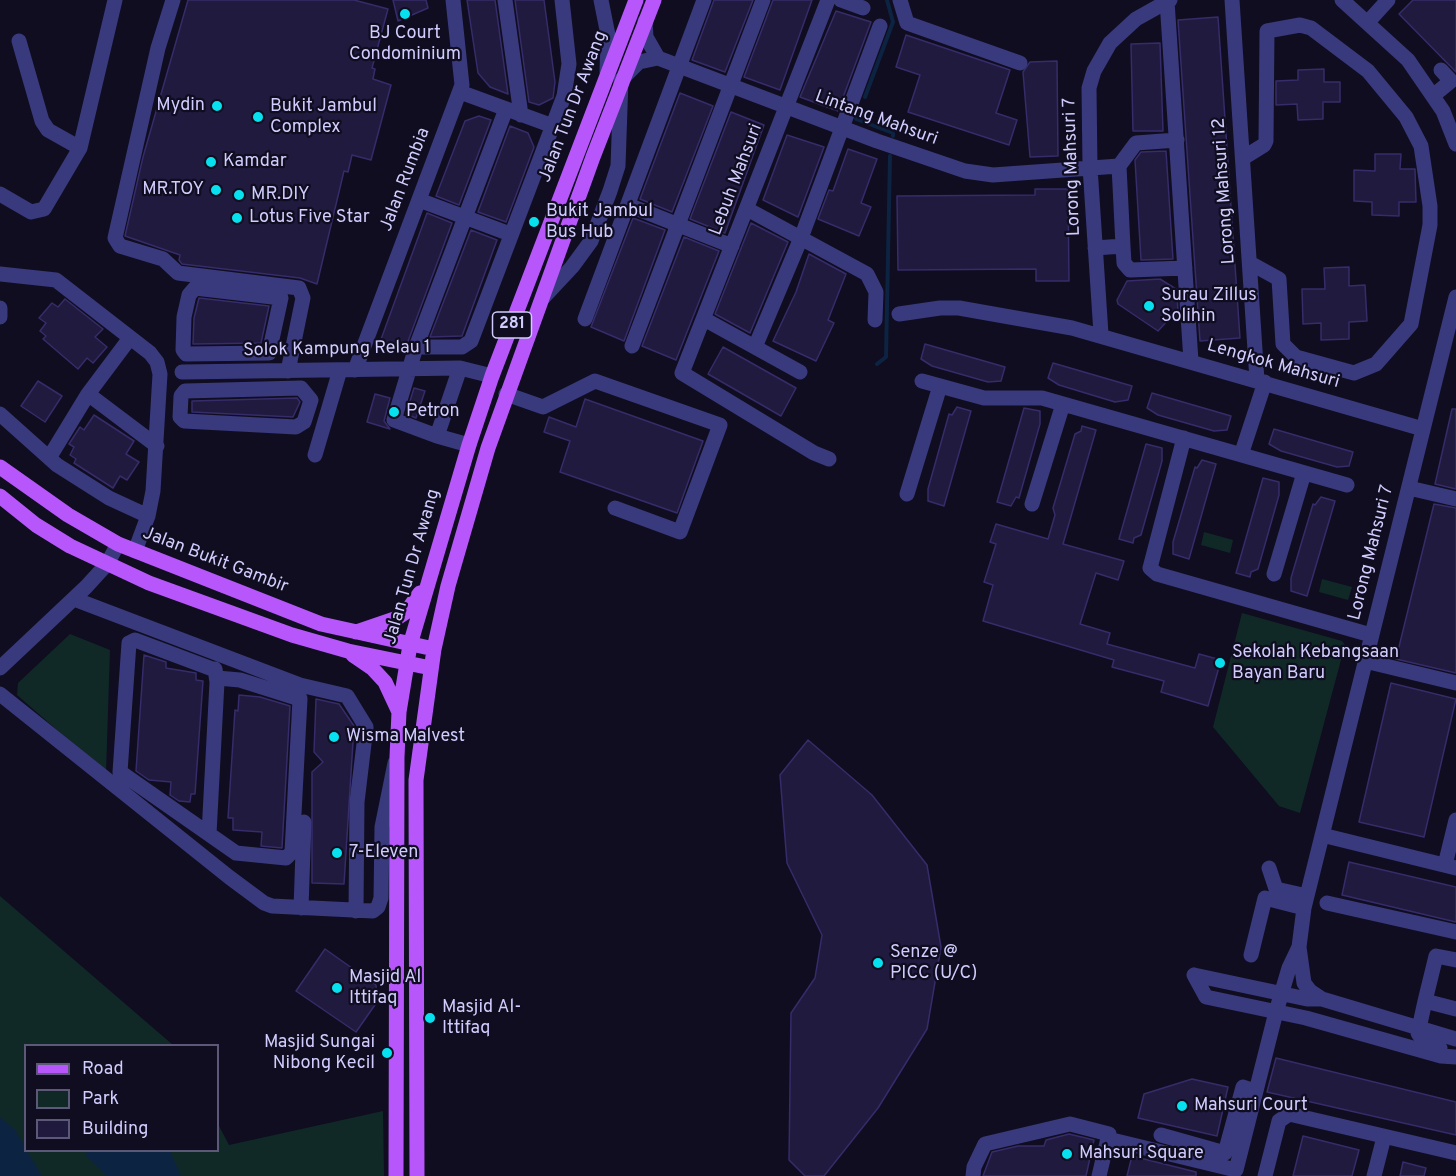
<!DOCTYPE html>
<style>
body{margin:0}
#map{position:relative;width:1456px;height:1176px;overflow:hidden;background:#0f0d1f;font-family:Overpass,sans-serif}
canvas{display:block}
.legend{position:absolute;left:24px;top:1044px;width:195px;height:108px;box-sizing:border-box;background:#0f0d1f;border:2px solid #5c5978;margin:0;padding:8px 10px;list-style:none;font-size:18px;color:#d0ccfe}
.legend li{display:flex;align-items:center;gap:12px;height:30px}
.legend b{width:30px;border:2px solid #5c5978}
</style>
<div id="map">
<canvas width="1456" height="1176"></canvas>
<ul class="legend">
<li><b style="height:8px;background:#b756fa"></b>Road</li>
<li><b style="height:16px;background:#102927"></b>Park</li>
<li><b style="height:16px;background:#201a3f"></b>Building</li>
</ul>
</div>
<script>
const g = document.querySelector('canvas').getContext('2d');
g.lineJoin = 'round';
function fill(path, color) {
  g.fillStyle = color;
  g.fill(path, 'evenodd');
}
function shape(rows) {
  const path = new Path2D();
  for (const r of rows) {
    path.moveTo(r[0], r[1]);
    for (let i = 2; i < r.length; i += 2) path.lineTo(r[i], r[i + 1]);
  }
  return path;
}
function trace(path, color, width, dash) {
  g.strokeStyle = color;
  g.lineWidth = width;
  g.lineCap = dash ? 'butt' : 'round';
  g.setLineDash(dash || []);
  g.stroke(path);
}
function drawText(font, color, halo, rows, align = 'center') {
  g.font = font + ' Overpass,sans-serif';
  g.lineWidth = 4.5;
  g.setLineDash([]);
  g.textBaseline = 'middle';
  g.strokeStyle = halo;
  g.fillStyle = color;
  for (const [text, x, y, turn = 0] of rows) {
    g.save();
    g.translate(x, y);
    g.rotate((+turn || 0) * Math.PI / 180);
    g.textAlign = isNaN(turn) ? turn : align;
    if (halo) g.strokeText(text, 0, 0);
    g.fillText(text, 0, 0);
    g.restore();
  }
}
fill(shape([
 [1204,532,1233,540,1230,553,1201,545],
 [1322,579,1352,587,1348,600,1319,592],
 [1242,613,1342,641,1345,645,1300,813,1279,806,1213,727],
 [70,634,110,650,106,773,17,695,18,683],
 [0,896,173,1045,26,1046,26,1150,218,1150,218,1124,229,1145,383,1111,384,1176,0,1176]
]), '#102927');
fill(shape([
 [0,1117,15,1130,42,1176,0,1176],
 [87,1150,170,1151,181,1176,107,1176,86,1156]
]), '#0d2342');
trace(shape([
 [865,97,893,22,887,0],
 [859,111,856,119,893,133,893,136],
 [877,364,886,357,890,156]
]), '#0d2342', 4);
const building = shape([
 [188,0,354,0,388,9,372,68,375,69,373,79,391,85,371,160,352,155,348,172,344,171,317,284,300,278,182,264,179,260,180,255,125,236,143,157,188,0],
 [393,0,426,0,428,8,398,21,393,0],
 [467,0,495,0,508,94,490,87,478,73,467,0],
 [515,0,544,0,555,82,553,98,539,105,529,102,515,0],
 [714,0,753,0,725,72,692,60,714,0],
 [773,0,812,0,780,90,744,77,773,0],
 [1413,0,1456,0,1456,72,1399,14,1413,0],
 [836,11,871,22,838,111,800,97,836,11],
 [1218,17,1240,338,1200,341,1178,20,1218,17],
 [906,35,1010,70,996,113,1017,120,1009,145,908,112,920,75,896,67,906,35],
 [1160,43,1163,131,1133,131,1131,44,1160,43],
 [1057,61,1058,156,1030,157,1023,72,1030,62,1057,61],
 [1324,69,1324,82,1340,82,1340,102,1323,102,1323,119,1298,120,1297,104,1276,105,1276,81,1298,80,1298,70,1324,69],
 [680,93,713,106,672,212,640,199,680,93],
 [731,112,764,125,725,233,690,219,731,112],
 [479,116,491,120,459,205,436,196,465,121,479,116],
 [510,126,528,133,534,147,506,222,478,212,510,126],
 [787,135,824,147,798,217,763,200,787,135],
 [848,149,877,159,861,203,871,207,859,236,818,219,829,190,833,191,848,149],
 [1166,151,1173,259,1141,260,1135,160,1141,152,1166,151],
 [1375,154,1401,154,1400,169,1415,169,1416,202,1399,202,1399,216,1372,215,1372,202,1354,201,1354,170,1375,171,1375,154],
 [1035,189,1068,189,1069,281,1036,281,1036,269,898,270,897,196,1035,195,1035,189],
 [427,213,452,223,407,344,380,342,427,213],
 [633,218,665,230,624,341,591,327,633,218],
 [751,223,788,242,750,333,715,314,751,223],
 [471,230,497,240,462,336,430,337,471,230],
 [684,237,719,251,676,360,642,346,684,237],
 [809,254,846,274,828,320,834,323,816,361,773,341,796,292,809,254],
 [1349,267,1349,286,1365,285,1367,321,1349,322,1349,339,1321,340,1321,323,1303,324,1302,289,1325,289,1324,268,1349,267],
 [1160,279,1176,289,1173,292,1177,295,1178,312,1173,320,1170,318,1158,331,1118,304,1117,300,1127,281,1160,279],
 [199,298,269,306,261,343,193,344,194,318,199,298],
 [65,299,103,329,95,337,107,347,93,363,87,358,78,369,43,339,46,336,40,331,46,323,39,318,52,303,58,307,65,299],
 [925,344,1005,367,1001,381,988,382,932,366,921,359,925,344],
 [723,347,796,388,781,416,708,374,723,347],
 [1053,363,1132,386,1128,400,1115,402,1059,385,1048,378,1053,363],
 [38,381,62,396,45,422,21,406,38,381],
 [414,388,425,391,416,418,406,414,414,388],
 [1152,393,1231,416,1227,430,1214,431,1158,415,1147,408,1152,393],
 [375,394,390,398,384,421,390,429,367,422,375,394],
 [297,398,300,402,293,417,192,412,192,401,297,398],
 [585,399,703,441,677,513,560,472,570,441,544,432,549,417,576,427,585,399],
 [957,407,971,411,944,506,928,501,928,489,949,414,952,415,957,407],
 [1024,408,1040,411,1040,424,1019,498,1016,497,1011,506,997,502,1024,408],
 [1452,409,1456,409,1456,489,1435,484,1452,409],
 [94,415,134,441,126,454,139,462,127,480,120,476,113,488,74,463,76,459,70,455,74,447,69,444,80,427,84,430,94,415],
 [1082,426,1096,430,1063,544,1124,561,1118,580,1096,573,1080,624,1110,633,1107,644,1195,668,1199,654,1221,660,1208,706,1161,692,1164,681,1112,667,1114,660,983,621,993,585,984,582,996,544,990,542,996,524,1048,539,1055,515,1053,508,1075,434,1081,431,1082,426],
 [1274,429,1353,452,1349,466,1337,467,1281,451,1269,444,1274,429],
 [1146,444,1162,448,1162,461,1141,535,1134,538,1133,543,1119,539,1146,444],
 [1202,460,1216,464,1189,559,1173,554,1173,542,1195,467,1197,468,1202,460],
 [1263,478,1279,482,1279,495,1258,569,1251,572,1250,577,1236,573,1263,478],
 [1321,497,1335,501,1307,596,1291,591,1291,578,1313,504,1315,505,1321,497],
 [1434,504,1456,508,1456,673,1396,659,1434,504],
 [144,655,166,662,166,668,196,673,196,680,203,681,195,794,191,794,190,802,179,801,170,795,171,782,149,780,136,771,144,655],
 [1391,683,1456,699,1424,837,1359,822,1391,683],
 [239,695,260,697,290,706,282,848,261,846,262,832,233,830,233,818,228,818,235,710,238,711,239,695],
 [316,699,339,704,354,726,344,884,312,883,312,772,323,762,314,752,316,699],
 [808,740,872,795,927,865,941,947,927,1029,878,1108,824,1176,805,1176,789,1160,791,1013,815,978,822,935,787,863,780,775,808,740],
 [1349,862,1456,887,1456,922,1342,895,1349,862],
 [325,949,376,985,377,1002,356,1032,296,991,325,949],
 [1276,1058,1456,1102,1456,1135,1267,1092,1276,1058],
 [1192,1079,1228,1087,1217,1136,1138,1118,1144,1094,1192,1079],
 [1069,1134,1094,1140,1086,1176,983,1176,992,1152,1018,1146,1044,1146,1046,1140,1069,1134],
 [1303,1136,1359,1150,1352,1176,1293,1176,1303,1136],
 [1132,1156,1196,1172,1196,1176,1127,1176,1132,1156],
 [1403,1162,1426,1168,1424,1176,1400,1176,1403,1162]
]);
fill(building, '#201a3f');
trace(building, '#362c6a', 1.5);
trace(shape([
 [173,0,158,48,115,238,120,246,163,259,178,273,299,288,303,298,288,371],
 [505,0,521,115],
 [601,0,608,35,607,72],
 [828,0,682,373,814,453,829,459],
 [841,0,863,8],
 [900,0,907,23,1020,63],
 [1232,0,1257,380],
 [1342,0,1408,60,1443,111,1456,144],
 [1167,1,1191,361],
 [645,21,646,37,658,58,877,141,965,171,993,175,1119,166,1123,246,1095,248],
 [1368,22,1388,0],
 [19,41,42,121,48,130,80,148],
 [460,92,553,126],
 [1434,95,1451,81,1441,70],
 [1243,158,1264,145,1266,141,1267,31,1300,25,1311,28,1368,71,1406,117,1421,146,1430,206,1430,225,1411,324,1376,364,1354,373,1296,357,1283,344,1279,279,1250,263],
 [1119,166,1136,143,1177,140],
 [0,194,31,212,44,209,80,148,115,0],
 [419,200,510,234],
 [628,205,732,246],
 [747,209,867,274,876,292,875,320],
 [1123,246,1124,263,1130,270,1185,268],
 [0,274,56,280,150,353,157,362,160,374,153,491,148,516,135,551],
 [195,288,281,298,269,353,186,354,183,350,184,317,189,295,195,288],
 [543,298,572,267,591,241,610,191,618,166,621,80,639,62,658,58],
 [0,308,0,317],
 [899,314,940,308,959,308,1072,328,1423,429],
 [585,319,704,0],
 [704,319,800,372],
 [1101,334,1090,167,1089,88,1094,71,1110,43,1136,19,1170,0],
 [632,346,763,0],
 [416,347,506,109],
 [755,347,801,238,880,26],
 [460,368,437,436,469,445],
 [355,370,462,85,453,0],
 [182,372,460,368,492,376],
 [922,381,984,398,1042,398,1347,485],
 [301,388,311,400,304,422,296,427,184,421,180,417,181,396,185,391,301,388],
 [88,394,157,446],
 [506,394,543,407,595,381,720,425,680,532,615,508],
 [0,414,57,465,109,498,148,516],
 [437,436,394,420,416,347,462,347,471,341,564,96,569,64,562,0],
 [1184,438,1150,568,1157,574,1371,635],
 [315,455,340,370],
 [1241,455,1265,382],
 [49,458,88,394,130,338],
 [1409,488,1456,499],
 [907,494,940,386],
 [1032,504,1063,404],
 [1274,574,1304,473],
 [74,599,300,685,347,696,366,727,357,802,356,911],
 [1365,661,1456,683],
 [0,668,86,587,107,564,118,544],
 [215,670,135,640,129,643,120,772,236,853,286,858,292,852,300,699,240,680,217,678],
 [0,694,229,877,264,903,272,906,373,911,378,907,381,898,382,827,395,763],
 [209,834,217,682,215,669],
 [1322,835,1456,868],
 [1445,865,1456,820],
 [1269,868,1276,889,1307,896],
 [1327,903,1456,932],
 [301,908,304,822],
 [1299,947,1304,983,1310,991,1322,999],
 [1251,955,1265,898,1304,908],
 [1194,975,1206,997,1306,1018,1441,1056,1456,1057],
 [1194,975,1307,999,1322,999,1456,1039],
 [1425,1001,1436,956,1456,960],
 [1440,1048,1424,1042,1418,1033,1425,1001,1456,1009],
 [1161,1135,1225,1153,1243,1087,1255,1091],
 [1108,1139,1236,1170,1276,1012,1289,968,1299,947,1304,908,1456,297],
 [973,1176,974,1167,985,1144,1070,1124,1109,1134,1099,1176],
 [1265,1176,1279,1121,1289,1114,1456,1153],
 [1374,1176,1384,1137]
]), '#39397d', 15);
trace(shape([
 [0,467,68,515,118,544,321,624,434,649],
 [0,496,36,525,70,546,149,583,292,635,348,651,431,668],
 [356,632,397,618,406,612,420,593],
 [353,655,372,668,385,682,399,712],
 [396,1176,397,757,399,712,410,645,469,445,492,376,636,0],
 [417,1176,416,780,434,649,448,586,488,448,593,157,654,0]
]), '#b756fa', 15);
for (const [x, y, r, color] of [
 [405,14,6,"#07e0ef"],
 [217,106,6,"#07e0ef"],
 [258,117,6,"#07e0ef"],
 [211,162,6,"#07e0ef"],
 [216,190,6,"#07e0ef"],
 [239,195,6,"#07e0ef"],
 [237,218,6,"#07e0ef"],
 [534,222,6,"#07e0ef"],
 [1149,306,6,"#07e0ef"],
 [394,412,6,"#07e0ef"],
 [1220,663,6,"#07e0ef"],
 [334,737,6,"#07e0ef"],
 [337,853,6,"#07e0ef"],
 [878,963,6,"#07e0ef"],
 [337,988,6,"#07e0ef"],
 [430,1018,6,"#07e0ef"],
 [387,1053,6,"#07e0ef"],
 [1182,1106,6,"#07e0ef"],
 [1067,1154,6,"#07e0ef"]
]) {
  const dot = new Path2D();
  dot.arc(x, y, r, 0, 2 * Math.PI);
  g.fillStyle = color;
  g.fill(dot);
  trace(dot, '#0f0d1f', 2);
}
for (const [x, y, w] of [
 [512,325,39]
]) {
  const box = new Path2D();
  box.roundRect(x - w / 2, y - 13, w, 26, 4.5);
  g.fillStyle = '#0f0d1f';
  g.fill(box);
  trace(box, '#d0ccfe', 1.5);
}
drawText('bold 16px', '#d0ccfe', null, [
 ["281",512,325]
]);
drawText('18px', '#d0ccfe', '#0f0d1f', [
 ["BJ Court",405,34,"center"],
 ["Condominium",405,55,"center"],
 ["Mydin",205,106,"right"],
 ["Bukit Jambul",270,107],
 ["Complex",270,128],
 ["Kamdar",223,162],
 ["MR.TOY",204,190,"right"],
 ["MR.DIY",251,195],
 ["Bukit Jambul",546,212],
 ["Bus Hub",546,233],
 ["Lotus Five Star",249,218],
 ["Surau Zillus",1161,296],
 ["Solihin",1161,317],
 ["Petron",406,412],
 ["Sekolah Kebangsaan",1232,653],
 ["Bayan Baru",1232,674],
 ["Wisma Malvest",346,737],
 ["7-Eleven",349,853],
 ["Senze @",890,953],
 ["PICC (U/C)",890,974],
 ["Masjid Al",349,978],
 ["Ittifaq",349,999],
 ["Masjid Al-",442,1008],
 ["Ittifaq",442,1029],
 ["Masjid Sungai",375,1043,"right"],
 ["Nibong Kecil",375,1064,"right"],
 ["Mahsuri Court",1194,1106],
 ["Mahsuri Square",1079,1154]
], 'left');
drawText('18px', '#d0ccfe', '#0f0d1f', [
 ["Jalan Tun Dr Awang",574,107,-69],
 ["Lintang Mahsuri",876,119,20],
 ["Lorong Mahsuri 7",1073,167,-92],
 ["Jalan Rumbia",406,180,-69],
 ["Lebuh Mahsuri",737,180,-69],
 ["Lorong Mahsuri 12",1225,191,-94],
 ["Solok Kampung Relau 1",337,350,-1],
 ["Lengkok Mahsuri",1273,365,16],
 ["Lorong Mahsuri 7",1372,553,-76],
 ["Jalan Bukit Gambir",215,561,21],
 ["Jalan Tun Dr Awang",413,567,-74]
]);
</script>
